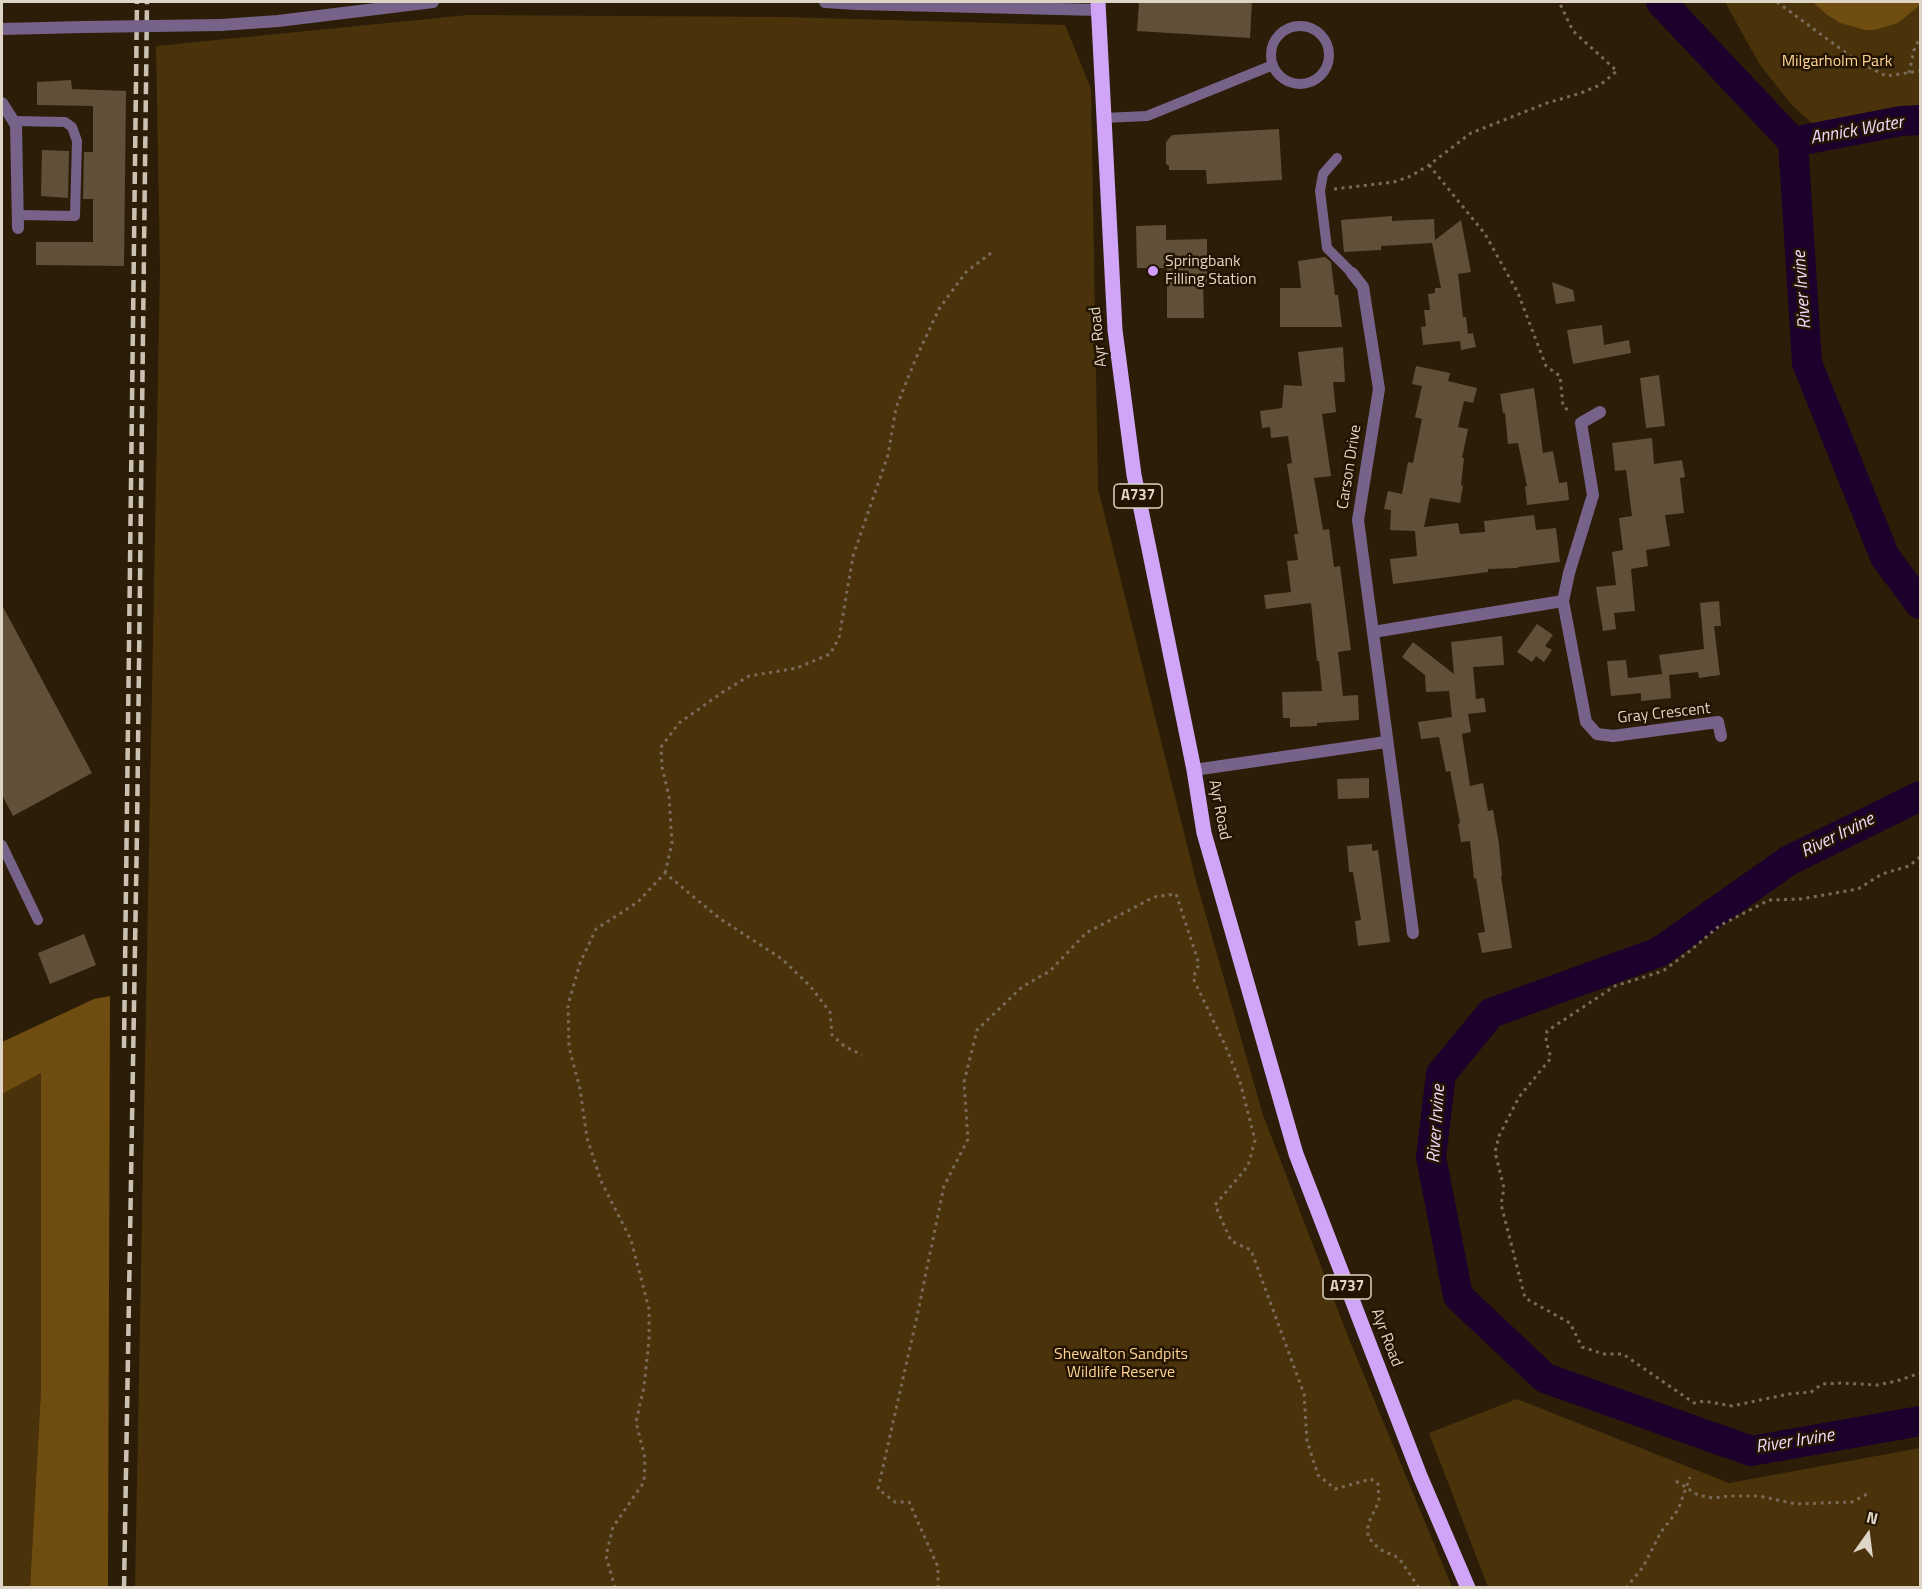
<!DOCTYPE html>
<style>
body{margin:0}
#map{position:relative;width:1922px;height:1589px;overflow:hidden;background:#2b1d07;font-family:"Titillium Web",sans-serif}
canvas{display:block}
.frame{position:absolute;inset:0;border:3px solid #ded5c7;pointer-events:none}
.north{position:absolute;left:1838px;top:1505px;width:60px;height:60px;-webkit-text-stroke:4px #221401;paint-order:stroke;rotate:14deg;font-size:16px;font-weight:700;line-height:24px;text-align:center;color:#ded5c7}
.north::after{content:'';display:block;margin:auto;width:21px;height:27px;background:#ded5c7;clip-path:polygon(50% 0,100% 100%,50% 72%,0 100%)}
</style>
<div id="map">
<canvas width="1922" height="1589"></canvas>
<div class="frame"></div>
<div class="north">N</div>
</div>
<script>
const g = document.querySelector('canvas').getContext('2d');
g.lineJoin = 'round';
function fill(path, color) {
  g.fillStyle = color;
  g.fill(path, 'evenodd');
}
function shape(rows) {
  const path = new Path2D();
  for (const r of rows) {
    if (r.length === 3) {
      path.moveTo(r[0] + r[2], r[1]);
      path.arc(r[0], r[1], r[2], 0, 2 * Math.PI);
      continue;
    }
    path.moveTo(r[0], r[1]);
    for (let i = 2; i < r.length; i += 2) path.lineTo(r[i], r[i + 1]);
  }
  return path;
}
function trace(path, color, width, dash) {
  g.strokeStyle = color;
  g.lineWidth = width;
  g.lineCap = dash ? 'butt' : 'round';
  g.setLineDash(dash || []);
  g.stroke(path);
}
function drawText(font, color, halo, rows, align = 'center') {
  g.font = font + ' "Titillium Web",sans-serif';
  g.lineWidth = 5;
  g.setLineDash([]);
  g.textBaseline = 'middle';
  g.strokeStyle = halo;
  g.fillStyle = color;
  for (const [text, x, y, turn = 0] of rows) {
    g.save();
    g.translate(x, y);
    g.rotate((+turn || 0) * Math.PI / 180);
    g.textAlign = isNaN(turn) ? turn : align;
    if (halo) g.strokeText(text, 0, 0);
    g.fillText(text, 0, 0);
    g.restore();
  }
}
fill(shape([
 [1725,2,1920,2,1920,108,1899,110,1865,117,1849,123,1815,126,1792,105,1760,65],
 [468,15,784,17,1065,25,1091,89,1098,489,1196,881,1263,1115,1351,1344,1452,1587,135,1587,160,269,156,46],
 [41,1072,41,1390,30,1587,2,1588,2,1094],
 [1517,1399,1729,1483,1920,1448,1920,1587,1488,1587,1429,1433]
]), '#4a330b');
fill(shape([
 [1813,2,1920,2,1920,5,1898,23,1875,30,1865,30,1840,23,1826,14],
 [110,996,108,1587,30,1587,41,1390,41,1073,2,1094,2,1042,94,999]
]), '#6f4c0f');
trace(shape([
 [1661,2,1793,142,1807,363,1885,557,1920,604],
 [1793,142,1901,121,1920,120],
 [1920,796,1788,861,1659,952,1491,1013,1441,1074,1431,1157,1458,1296,1545,1378,1751,1451,1920,1421]
]), '#1c012d', 30);
fill(shape([
 [1139,2,1252,2,1250,38,1137,31],
 [71,80,72,89,126,91,124,266,36,265,36,242,93,242,93,199,83,199,84,152,93,152,93,106,37,105,37,82],
 [1279,129,1282,180,1207,184,1206,170,1169,170,1169,166,1166,164,1166,142,1172,135],
 [42,150,69,151,68,198,41,196],
 [1392,216,1392,221,1434,219,1435,240,1461,220,1471,272,1458,274,1463,317,1466,317,1468,334,1473,333,1476,347,1461,350,1460,341,1423,345,1421,327,1426,326,1424,310,1430,310,1428,294,1435,293,1435,288,1441,288,1432,243,1381,246,1381,250,1344,252,1341,220],
 [1166,225,1166,240,1207,239,1207,284,1203,284,1204,318,1167,318,1167,268,1137,268,1136,226],
 [1325,257,1331,262,1335,295,1338,295,1342,327,1280,327,1280,288,1301,288,1298,261],
 [1552,282,1573,290,1575,301,1556,304],
 [1602,325,1604,345,1629,340,1631,353,1573,364,1567,330],
 [1343,347,1345,382,1333,382,1336,412,1322,414,1331,476,1314,478,1323,530,1329,529,1334,567,1340,566,1351,650,1338,652,1343,696,1358,695,1359,720,1317,723,1317,726,1290,727,1290,718,1283,718,1282,692,1322,691,1319,661,1317,661,1311,603,1266,609,1264,595,1291,592,1287,561,1298,560,1294,534,1298,534,1287,464,1292,463,1288,436,1271,438,1270,427,1262,428,1260,411,1282,408,1284,385,1302,386,1298,352],
 [1416,366,1450,373,1448,381,1477,388,1473,403,1464,401,1458,427,1468,429,1462,458,1464,458,1461,485,1463,486,1460,503,1430,498,1424,527,1458,523,1460,534,1485,532,1484,521,1534,515,1536,530,1556,528,1560,562,1518,567,1518,568,1488,569,1488,572,1393,584,1390,559,1417,556,1415,531,1390,530,1391,510,1384,509,1388,491,1402,494,1408,462,1413,463,1422,419,1415,417,1422,386,1412,384],
 [1659,375,1665,426,1646,428,1640,378],
 [1534,388,1543,453,1553,451,1559,483,1567,482,1569,500,1527,505,1525,487,1527,486,1518,443,1508,444,1505,413,1503,413,1500,394],
 [1652,438,1654,464,1682,460,1685,477,1680,478,1684,513,1665,515,1670,546,1646,550,1648,566,1631,569,1635,611,1614,613,1616,629,1603,631,1596,587,1616,585,1612,552,1623,550,1619,518,1632,516,1626,470,1615,471,1612,443],
 [1719,601,1721,626,1714,626,1720,675,1699,678,1698,672,1669,675,1671,698,1641,701,1641,693,1611,696,1607,661,1626,660,1628,678,1662,674,1659,655,1704,649,1700,603],
 [2,605,92,773,13,816,2,795],
 [1537,624,1553,635,1545,646,1552,650,1544,662,1536,656,1532,662,1517,652],
 [1502,636,1504,665,1473,667,1476,699,1484,698,1486,712,1468,714,1471,732,1462,734,1470,786,1483,783,1488,811,1493,810,1499,844,1502,876,1501,876,1512,948,1482,953,1478,933,1485,932,1476,878,1474,879,1470,841,1461,842,1458,824,1460,823,1450,771,1446,772,1439,737,1421,739,1418,722,1452,717,1449,691,1426,692,1425,675,1402,657,1413,642,1454,674,1451,642],
 [1369,778,1369,798,1338,799,1337,779],
 [1372,844,1372,851,1378,850,1390,942,1358,946,1355,921,1361,920,1353,872,1349,872,1347,846],
 [84,934,96,965,50,984,38,953]
]), '#605039');
trace(shape([
 [1777,2,1857,61,1886,76,1920,71],
 [1909,73,1914,50,1920,37],
 [1429,165,1485,234,1518,293,1546,366,1560,376,1563,406,1571,413],
 [1334,189,1394,182,1411,176,1429,165,1471,133,1547,103,1581,93,1600,85,1617,71,1573,31,1559,2],
 [1920,857,1909,866,1882,874,1858,889,1801,899,1769,900,1719,926,1690,951,1663,971,1615,986,1547,1031,1546,1041,1551,1058,1519,1097,1499,1136,1495,1152,1504,1188,1501,1204,1525,1298,1570,1323,1582,1347,1604,1354,1623,1354,1694,1403,1704,1401,1732,1406,1789,1394,1811,1392,1822,1384,1841,1383,1877,1385,1897,1381,1920,1373],
 [665,873,672,843,669,796,662,767,661,747,679,723,723,692,749,676,797,668,830,654,839,638,853,556,888,455,896,408,916,358,939,309,966,272,991,253],
 [1676,1481,1698,1495,1713,1498,1729,1496,1759,1496,1796,1504,1852,1502,1869,1493],
 [615,1588,606,1556,613,1527,644,1482,645,1458,636,1422,644,1387,649,1340,649,1309,631,1240,601,1181,587,1138,580,1089,569,1047,568,1005,580,963,596,929,638,902,665,873,719,918,782,959,810,986,830,1012,832,1035,844,1046,862,1055],
 [938,1588,938,1567,909,1502,895,1502,878,1489,916,1321,944,1186,968,1139,964,1082,977,1030,1022,987,1050,971,1086,933,1154,897,1176,894,1199,964,1193,978,1225,1045,1240,1082,1255,1140,1248,1166,1215,1205,1231,1241,1251,1250,1304,1394,1307,1441,1318,1475,1335,1489,1371,1479,1378,1484,1379,1501,1368,1524,1368,1537,1379,1549,1399,1558,1419,1588],
 [1626,1588,1643,1567,1661,1532,1678,1510,1690,1477]
]), '#786c59', 3, [3, 4.5]);
trace(shape([
 [1300,55,29],
 [1103,118,1147,116,1273,65],
 [14,121,65,122,72,127,77,141,75,216,18,215],
 [1337,158,1323,174,1320,191,1327,248,1352,273],
 [2,845,38,920]
]), '#77628a', 10);
trace(shape([
 [825,2,857,4,1099,10],
 [221,25,278,21,433,2],
 [2,29,84,27],
 [2,103,16,125,18,228],
 [1352,273,1363,287,1379,389,1358,520,1413,933],
 [1600,412,1581,423,1593,495,1569,573,1563,601,1586,722,1597,734,1613,736,1718,722,1721,736],
 [1373,632,1563,601],
 [1194,770,1386,742]
]), '#77628a', 12);
trace(shape([
 [1098,2,1115,330,1134,475,1194,770,1204,833,1296,1154,1420,1476,1468,1588]
]), '#d0a4f7', 15);
trace(shape([
 [124,1048,137,2],
 [124,1588,137,831,147,2]
]), '#cbc1b3', 4.5, [12, 6]);
trace(shape([
 [84,27,221,25]
]), '#77628a', 12);
for (const [x, y, r, color] of [
 [1153,271,6,"#d19dfe"]
]) {
  const dot = new Path2D();
  dot.arc(x, y, r, 0, 2 * Math.PI);
  g.fillStyle = color;
  g.fill(dot);
  trace(dot, '#221401', 2);
}
for (const [x, y, w] of [
 [1138,496,48],
 [1347,1287,48]
]) {
  const box = new Path2D();
  box.roundRect(x - w / 2, y - 12, w, 24, 4.5);
  g.fillStyle = '#221401';
  g.fill(box);
  trace(box, '#ded5c7', 1.5);
}
drawText('bold 15px', '#ded5c7', null, [
 ["A737",1138,496],
 ["A737",1347,1287]
]);
drawText('16px', '#fed394', '#221401', [
 ["Milgarholm Park",1837,62],
 ["Shewalton Sandpits",1121,1355],
 ["Wildlife Reserve",1121,1373]
]);
drawText('16px', '#ded5c7', '#221401', [
 ["Springbank",1165,262],
 ["Filling Station",1165,280]
], 'left');
drawText('16px', '#ded5c7', '#221401', [
 ["Ayr Road",1099,337,-96],
 ["Carson Drive",1350,467,-81],
 ["Gray Crescent",1664,714,-6],
 ["Ayr Road",1219,810,79],
 ["Ayr Road",1386,1338,69]
]);
drawText('italic 18px', '#ecdbfb', '#221401', [
 ["Annick Water",1857,131,-10],
 ["River Irvine",1803,290,-94],
 ["River Irvine",1838,836,-26],
 ["River Irvine",1437,1124,-86],
 ["River Irvine",1795,1442,-9]
]);
</script>
